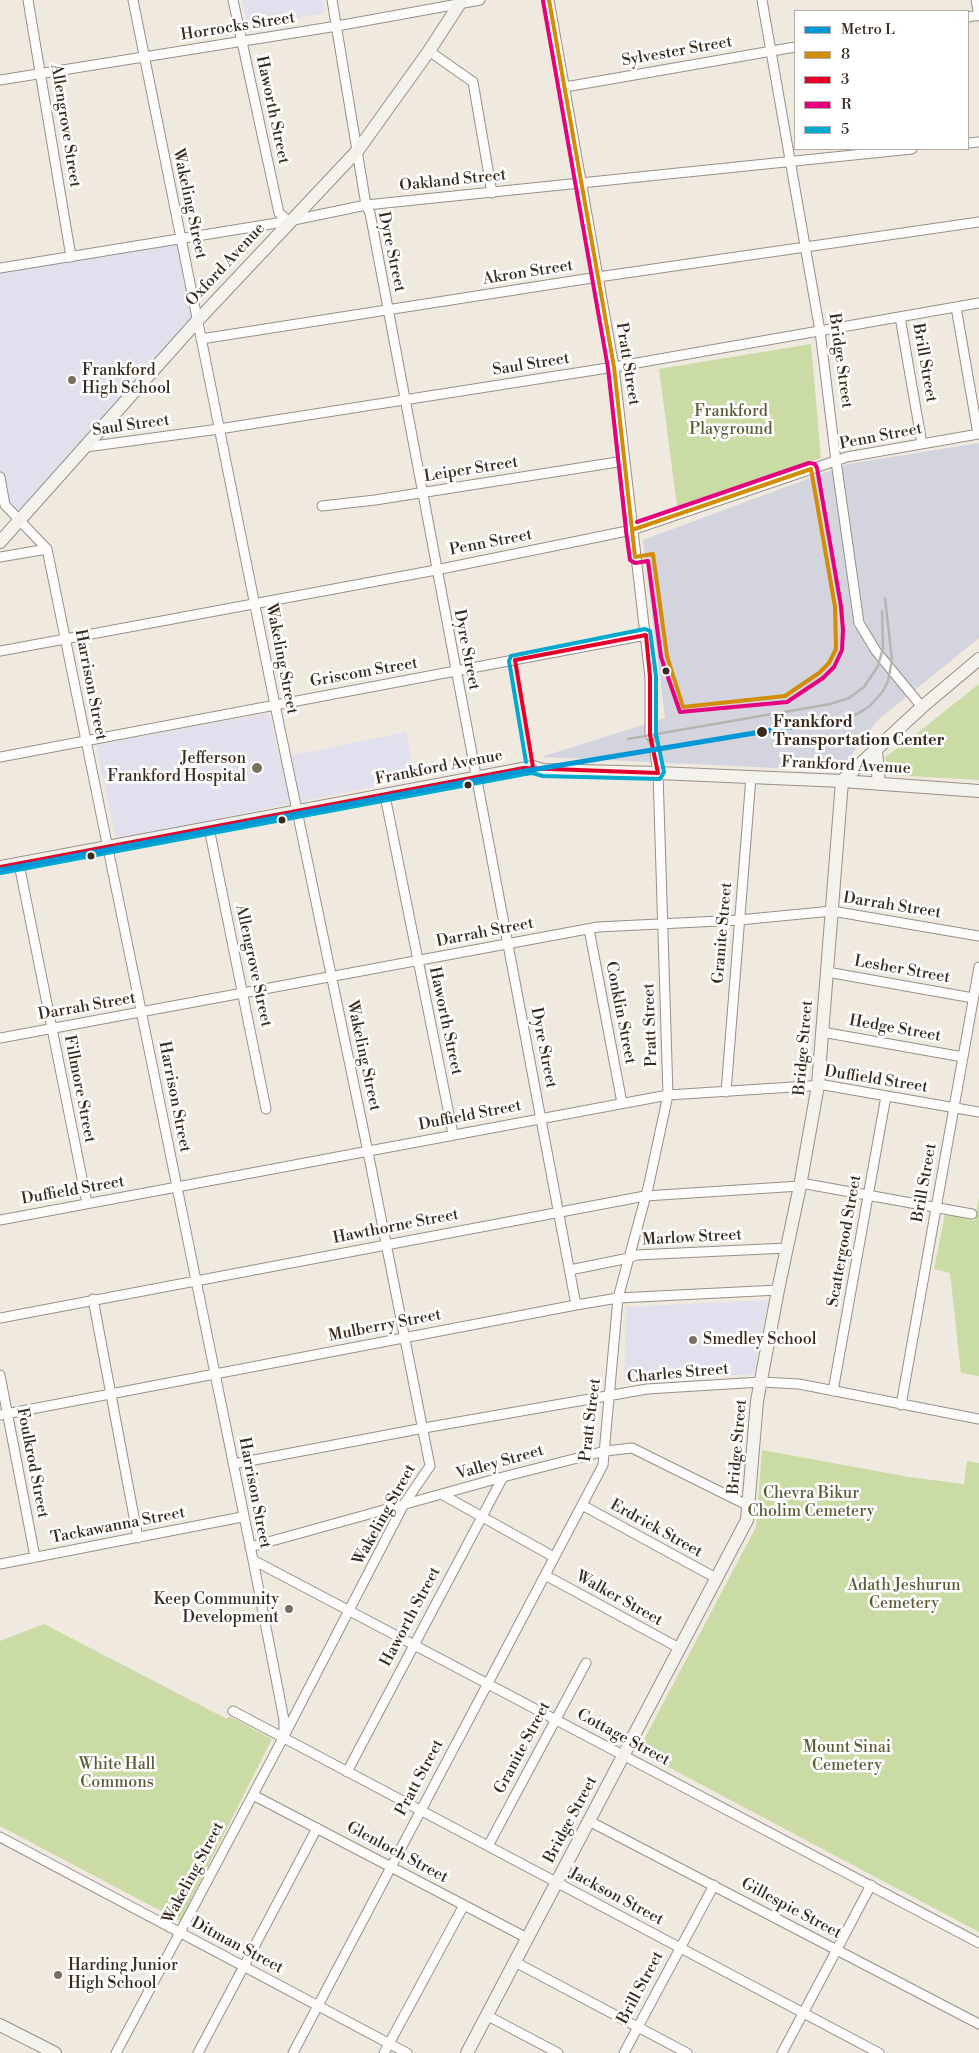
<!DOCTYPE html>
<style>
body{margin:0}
#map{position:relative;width:979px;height:2053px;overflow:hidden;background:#f0e9df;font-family:"Libre Bodoni",serif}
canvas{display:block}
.legend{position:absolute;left:794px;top:10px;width:175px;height:140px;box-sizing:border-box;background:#fff;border:1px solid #b1aaa5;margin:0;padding:6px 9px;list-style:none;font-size:15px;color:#3b2a1e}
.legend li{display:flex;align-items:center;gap:10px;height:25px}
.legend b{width:25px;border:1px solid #b1aaa5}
</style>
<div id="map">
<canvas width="979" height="2053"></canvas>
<ul class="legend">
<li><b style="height:6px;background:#0097d6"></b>Metro L</li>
<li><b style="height:6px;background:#d18d06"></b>8</li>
<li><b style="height:6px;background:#e4002b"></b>3</li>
<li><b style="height:6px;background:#e5007d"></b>R</li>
<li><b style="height:6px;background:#00a9ce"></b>5</li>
</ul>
</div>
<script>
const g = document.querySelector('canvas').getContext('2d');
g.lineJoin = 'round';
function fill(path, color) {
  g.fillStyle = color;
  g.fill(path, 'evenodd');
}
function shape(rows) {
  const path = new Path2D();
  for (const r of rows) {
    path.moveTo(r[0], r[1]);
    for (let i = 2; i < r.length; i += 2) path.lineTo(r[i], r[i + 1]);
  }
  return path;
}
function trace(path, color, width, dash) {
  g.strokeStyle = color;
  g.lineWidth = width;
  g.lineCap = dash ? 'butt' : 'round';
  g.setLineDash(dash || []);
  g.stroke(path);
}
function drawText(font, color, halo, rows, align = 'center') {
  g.font = font + ' "Libre Bodoni",serif';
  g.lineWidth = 5;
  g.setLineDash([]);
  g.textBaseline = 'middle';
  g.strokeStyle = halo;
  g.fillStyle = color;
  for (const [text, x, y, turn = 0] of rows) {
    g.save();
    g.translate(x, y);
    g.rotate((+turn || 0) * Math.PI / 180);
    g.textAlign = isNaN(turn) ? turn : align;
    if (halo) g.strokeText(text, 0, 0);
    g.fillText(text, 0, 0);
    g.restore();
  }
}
fill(shape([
 [242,0,323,0,325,13,248,27],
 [181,239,198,320,19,520,5,505,0,477,0,268],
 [269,713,280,758,406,732,416,778,116,840,96,745],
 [768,1300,754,1374,624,1381,626,1307]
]), '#e2e0ed');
fill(shape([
 [979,443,979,638,878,720,839,771,541,757,665,718,643,540,848,464]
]), '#d4d4de');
fill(shape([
 [811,344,821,458,677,506,659,369],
 [979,684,979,780,890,775,885,757,906,742],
 [979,1197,979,1376,961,1373,950,1273,934,1269,945,1214,975,1221],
 [762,1450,909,1477,964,1484,967,1461,979,1463,979,1932,638,1751,756,1527],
 [44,1624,227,1719,229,1716,272,1739,180,1921,0,1826,0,1641]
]), '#cbdba6');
trace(shape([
 [650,735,655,753]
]), '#ccc3b8', 9, [9, 4.5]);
const street = shape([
 [28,0,71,257],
 [233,0,279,213,289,221],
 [332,0,366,205,370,213,576,1305],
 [549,0,614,367,650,677,650,735],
 [762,0,820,331,836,461,859,623,876,651,922,707],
 [976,0,979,16],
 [968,17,979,15],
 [429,51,473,82,492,193],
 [0,80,337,26,480,0],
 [565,87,795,47],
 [968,143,979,142],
 [0,268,289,221,366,205,912,149],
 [956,307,978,434],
 [900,317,922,444],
 [201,339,598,277,979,222],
 [86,447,219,429,614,367,979,303],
 [0,477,5,505,47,549,253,1560,284,1720,284,1731],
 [322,506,375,500,624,461],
 [0,557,47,549],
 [0,651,436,570,632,530,847,457,979,434],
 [0,757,646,635],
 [385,796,453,1134],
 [209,828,266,1109],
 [19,864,87,1203],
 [589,929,622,1103],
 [827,972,973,998],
 [822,1032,963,1057],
 [0,1038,598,927,739,920,832,911,979,936],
 [726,1092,751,777],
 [801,1183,972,1214],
 [0,1220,668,1095,824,1085,979,1112],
 [570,1270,629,1258,636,1255,787,1248],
 [93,1299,138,1538],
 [0,1318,645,1196,800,1186],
 [0,1375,35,1557],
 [833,1391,886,1096],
 [901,1405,979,967],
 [0,1415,576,1305,618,1298,778,1290],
 [233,1464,424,1428,647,1389,761,1382,799,1384,979,1419],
 [443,1495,554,1557],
 [582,1505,716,1578],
 [250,1547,503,1477,605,1451,632,1448,749,1506],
 [253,1560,979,1943],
 [0,1564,242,1517],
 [545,1575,679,1648],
 [233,1711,879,2053],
 [347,1772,503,1477],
 [253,1795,527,1938],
 [589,1821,979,2024],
 [0,1837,407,2053],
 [488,1846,586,1663],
 [515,1962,687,2053],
 [486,2015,558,2053],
 [116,2053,283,1738,404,1504,430,1466,368,1152,275,705,133,0],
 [198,2053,317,1828],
 [293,2053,603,1465,618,1298,648,1188,668,1095,658,773,655,753],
 [384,2053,464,1905],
 [624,2053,714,1885],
 [782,2053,871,1885]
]);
const secondary = shape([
 [0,542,198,320,358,150,429,51,462,0],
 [876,750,879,784],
 [842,781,922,707,979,659],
 [0,867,533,767,543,770,658,773,842,781,979,791],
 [0,2025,55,2053],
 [467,2053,747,1520,757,1401,778,1290,800,1186,818,1085,842,781]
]);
trace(street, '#979089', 11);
trace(secondary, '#979089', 14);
trace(street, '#fdfcfa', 9);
trace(secondary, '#f4f2ec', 12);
trace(shape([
 [803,725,843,718,857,714,870,706,883,691,888,681,892,660,885,598],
 [628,739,830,704,849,698,864,687,878,666,883,648,882,611]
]), '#b7b4b1', 2.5);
trace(shape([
 [549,0,614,367,635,557,653,554,667,656,683,707,785,696,819,673,829,663,836,649,835,607,811,469],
 [632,530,811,469]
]), '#d18d06', 4);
trace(shape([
 [533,767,515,660,646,635,650,677,650,735,658,773],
 [0,867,524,768,658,773]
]), '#e4002b', 4);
trace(shape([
 [543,1,608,368,626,530],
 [626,531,630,560,635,563,648,561,661,657,680,712,787,702,823,678,834,667,842,650,843,630,841,606,817,468,815,464,809,463,637,522]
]), '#e5007d', 4);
trace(shape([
 [1,873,525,774,532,773,543,776,660,779,664,772,656,734,656,676,650,631,645,629,511,656,509,661,526,762]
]), '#00a9ce', 4);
trace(shape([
 [0,870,513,773,803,725]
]), '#0097d6', 5);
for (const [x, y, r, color] of [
 [72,380,5,"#7a6d62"],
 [666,671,4.5,"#3b2a1e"],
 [762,732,6,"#3b2a1e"],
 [257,768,6,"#7a6d62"],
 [468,785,4.5,"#3b2a1e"],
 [282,820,4.5,"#3b2a1e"],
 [91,856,4.5,"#3b2a1e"],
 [693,1340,5,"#7a6d62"],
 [289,1609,5,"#7a6d62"],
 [58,1975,5,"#7a6d62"]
]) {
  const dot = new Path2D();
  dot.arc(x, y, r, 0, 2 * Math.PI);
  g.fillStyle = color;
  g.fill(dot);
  trace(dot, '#fff', 2);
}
drawText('16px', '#3b2a1e', '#fff', [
 ["Horrocks Street",238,27,-9],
 ["Sylvester Street",677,52,-10],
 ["Haworth Street",272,110,78],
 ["Allengrove Street",65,126,81],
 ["Oakland Street",453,181,-6],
 ["Wakeling Street",189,204,78],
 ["Dyre Street",391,252,78],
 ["Oxford Avenue",226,265,-47],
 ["Akron Street",528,273,-9],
 ["Bridge Street",840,361,82],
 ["Brill Street",924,363,80],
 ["Pratt Street",627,364,81],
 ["Saul Street",531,365,-9],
 ["Saul Street",131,426,-8],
 ["Penn Street",881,437,-11],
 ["Leiper Street",471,470,-9],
 ["Penn Street",491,543,-11],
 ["Dyre Street",466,650,79],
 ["Wakeling Street",281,659,79],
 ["Griscom Street",364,673,-10],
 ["Harrison Street",90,685,79],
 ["Frankford Avenue",846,766,3],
 ["Frankford Avenue",439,768,-11],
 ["Darrah Street",892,906,9],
 ["Darrah Street",485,933,-11],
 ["Granite Street",723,933,-85],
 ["Allengrove Street",253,966,78],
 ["Lesher Street",902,970,10],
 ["Darrah Street",87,1007,-10],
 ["Conklin Street",620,1013,79],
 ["Haworth Street",445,1021,78],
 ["Pratt Street",651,1025,-92],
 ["Hedge Street",895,1029,10],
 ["Dyre Street",543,1048,79],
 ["Bridge Street",804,1048,-85],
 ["Wakeling Street",363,1056,78],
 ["Duffield Street",876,1080,9],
 ["Fillmore Street",79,1089,79],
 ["Harrison Street",174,1097,79],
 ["Duffield Street",470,1116,-11],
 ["Brill Street",925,1183,-80],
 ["Duffield Street",73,1191,-10],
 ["Hawthorne Street",396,1227,-11],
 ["Marlow Street",692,1238,-3],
 ["Scattergood Street",845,1241,-80],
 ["Mulberry Street",385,1326,-11],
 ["Charles Street",678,1374,-5],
 ["Pratt Street",591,1420,-83],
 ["Bridge Street",738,1447,-85],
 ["Foulkrod Street",32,1463,79],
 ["Valley Street",500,1463,-16],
 ["Harrison Street",254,1493,79],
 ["Wakeling Street",385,1515,-61],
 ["Tackawanna Street",118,1526,-11],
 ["Erdrick Street",656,1529,29],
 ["Walker Street",619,1599,29],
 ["Haworth Street",411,1617,-62],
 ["Cottage Street",623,1738,28],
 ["Granite Street",523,1748,-62],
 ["Pratt Street",420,1778,-62],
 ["Bridge Street",571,1820,-62],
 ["Glenloch Street",397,1853,28],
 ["Wakeling Street",194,1873,-62],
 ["Jackson Street",616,1897,28],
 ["Gillespie Street",791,1909,28],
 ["Ditman Street",237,1946,28],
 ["Brill Street",641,1988,-62]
]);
drawText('16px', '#3b2a1e', '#fff', [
 ["Frankford",82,371],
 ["High School",82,389],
 ["Jefferson",246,759,"right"],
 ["Frankford Hospital",246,777,"right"],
 ["Smedley School",703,1340],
 ["Keep Community",279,1600,"right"],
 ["Development",279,1618,"right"],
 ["Harding Junior",68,1966],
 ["High School",68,1984]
], 'left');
drawText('16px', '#5d5c39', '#fff', [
 ["Frankford",731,412],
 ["Playground",731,430],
 ["Chevra Bikur",811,1494],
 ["Cholim Cemetery",811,1512],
 ["Adath Jeshurun",904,1586],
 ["Cemetery",904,1604],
 ["Mount Sinai",847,1748],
 ["Cemetery",847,1766],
 ["White Hall",117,1765],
 ["Commons",117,1783]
]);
drawText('bold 16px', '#3b2a1e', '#fff', [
 ["Frankford",773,723],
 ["Transportation Center",773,741]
], 'left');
</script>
